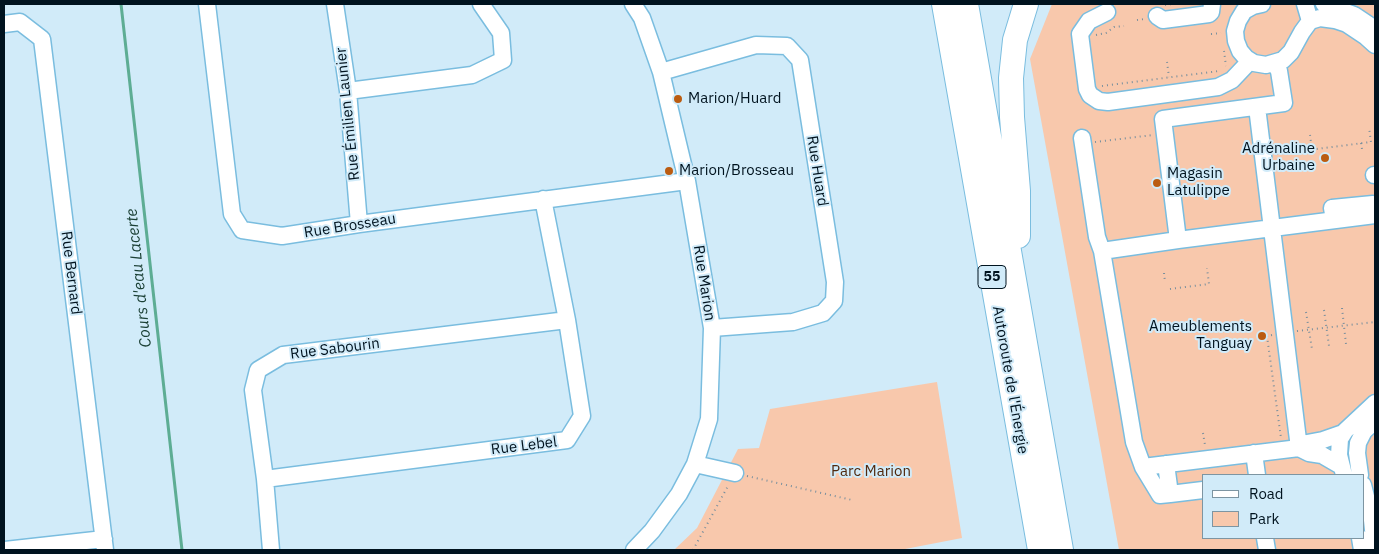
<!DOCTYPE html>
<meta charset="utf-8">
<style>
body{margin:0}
#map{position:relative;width:1379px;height:554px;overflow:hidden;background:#d1ebf9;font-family:"IBM Plex Sans",sans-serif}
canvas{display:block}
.frame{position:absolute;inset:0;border:5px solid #00131f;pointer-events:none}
.legend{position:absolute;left:1202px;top:474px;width:162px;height:65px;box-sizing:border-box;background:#d1ebf9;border:1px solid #7d95a2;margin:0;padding:6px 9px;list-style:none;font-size:15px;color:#00131f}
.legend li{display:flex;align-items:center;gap:10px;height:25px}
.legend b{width:25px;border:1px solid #7d95a2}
</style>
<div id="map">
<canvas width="1379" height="554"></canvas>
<div class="frame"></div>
<ul class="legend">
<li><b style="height:6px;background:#fff"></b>Road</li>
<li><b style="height:14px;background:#f8c8ac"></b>Park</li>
</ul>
</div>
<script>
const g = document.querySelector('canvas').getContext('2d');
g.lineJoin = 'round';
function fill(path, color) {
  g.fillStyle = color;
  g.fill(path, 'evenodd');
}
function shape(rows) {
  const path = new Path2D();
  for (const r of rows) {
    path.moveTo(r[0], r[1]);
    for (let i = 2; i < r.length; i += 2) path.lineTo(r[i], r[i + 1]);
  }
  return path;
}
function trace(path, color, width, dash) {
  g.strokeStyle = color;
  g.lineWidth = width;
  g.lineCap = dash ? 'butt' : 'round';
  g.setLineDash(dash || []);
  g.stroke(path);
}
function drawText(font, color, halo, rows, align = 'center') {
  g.font = font + ' "IBM Plex Sans",sans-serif';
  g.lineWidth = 4;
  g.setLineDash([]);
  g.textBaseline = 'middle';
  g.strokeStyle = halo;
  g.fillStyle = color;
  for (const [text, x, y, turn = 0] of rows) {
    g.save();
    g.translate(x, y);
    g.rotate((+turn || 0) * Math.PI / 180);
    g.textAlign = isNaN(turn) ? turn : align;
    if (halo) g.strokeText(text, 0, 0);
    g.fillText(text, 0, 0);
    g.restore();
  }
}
fill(shape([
 [1052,4,1375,4,1375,550,1119,550,1030,59],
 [1203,475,1363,475,1363,538,1203,538],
 [937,382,962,538,900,550,674,550,697,528,738,449,759,448,770,409]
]), '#f8c8ac');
trace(shape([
 [121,4,182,550]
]), '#5dad94', 3);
const minor = shape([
 [207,4,232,214,242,230,282,236,359,224,687,181],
 [335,4,348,91,359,224],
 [633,4,642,18,661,72,687,181,712,328,709,419,695,464,679,494,652,531,634,550],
 [1262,4,1253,6,1244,11,1238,21,1235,31,1236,41,1240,51,1246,58,1254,63,1266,65,1283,60,1291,52,1302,32,1310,21,1320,18,1335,20,1347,24,1365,36,1375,45],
 [1305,4,1310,21],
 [1324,4,1354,15,1375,29],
 [1107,12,1089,21,1080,34,1087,89,1090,95,1099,101,1108,102,1218,87,1232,80,1250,61],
 [1157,16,1163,20,1209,14,1211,12,1212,4],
 [4,24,20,22,42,39,105,550],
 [1275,64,1279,71,1284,103,1163,119,1178,240,1375,215],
 [661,72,756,45,787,46,800,60,835,282,834,301,823,313,793,322,712,328],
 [348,91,472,75,503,60,501,33,481,4],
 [1257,107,1299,448],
 [1082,138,1097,237,1102,251,1134,442,1143,467,1160,495,1170,494],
 [1374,175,1375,175],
 [1334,220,1332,208,1373,204],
 [1102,251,1178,240],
 [1299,448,1309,453,1322,455,1341,466],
 [1254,453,1257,475],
 [695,464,735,473],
 [1166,464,1170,494,1203,490],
 [1143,467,1299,448,1307,443,1323,440,1343,433],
 [1344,475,1339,455,1340,439,1345,431,1375,403],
 [1360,475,1357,453,1358,443,1364,431,1375,421],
 [265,479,567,440,582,416,567,320,543,199],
 [1363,485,1372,520,1375,549],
 [1265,538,1267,550],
 [1360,538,1362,550],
 [5,550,104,539],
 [271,550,265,479,253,390,258,370,283,355,567,320]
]);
const highway = shape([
 [944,4,1040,550],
 [966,4,1061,550],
 [1018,236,1018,191,1012,117,1011,78,1015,40,1026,4]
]);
trace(minor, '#7abddf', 19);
trace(highway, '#7abddf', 26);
trace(shape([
 [1165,5,1173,4],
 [1137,20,1145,19],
 [1211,34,1221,33],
 [1096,35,1106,33,1114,27,1124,26],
 [1224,51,1226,66],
 [1167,62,1169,77],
 [1102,86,1219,71],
 [1310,135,1312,150],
 [1095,142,1153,135],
 [1361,143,1362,149],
 [1277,154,1371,142,1369,127],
 [1164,273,1165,282],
 [1170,289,1209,284,1207,268],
 [1342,308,1346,344],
 [1324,310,1329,346],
 [1306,312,1312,349],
 [1297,331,1375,322],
 [1272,335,1267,336,1281,438],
 [1203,433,1205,445],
 [747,476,852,500],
 [693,550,728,486]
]), '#788f9d', 2, [1, 4]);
trace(minor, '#fff', 16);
trace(highway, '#fff', 24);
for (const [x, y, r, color] of [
 [678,99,5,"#bb5c11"],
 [1325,158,5,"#bb5c11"],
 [669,171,5,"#bb5c11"],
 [1157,183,5,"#bb5c11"],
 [1262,336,5,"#bb5c11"]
]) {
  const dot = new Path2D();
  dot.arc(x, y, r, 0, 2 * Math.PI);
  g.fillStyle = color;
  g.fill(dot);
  trace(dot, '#d1ebf9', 2);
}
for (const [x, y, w] of [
 [992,277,28]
]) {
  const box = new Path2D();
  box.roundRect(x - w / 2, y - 11.5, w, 23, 4);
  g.fillStyle = '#d1ebf9';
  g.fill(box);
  trace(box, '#00131f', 1);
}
drawText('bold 14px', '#00131f', null, [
 ["55",992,277]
]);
drawText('15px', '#00131f', '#d1ebf9', [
 ["Marion/Huard",688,99],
 ["Adrénaline",1315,149,"right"],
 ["Urbaine",1315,166,"right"],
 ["Marion/Brosseau",679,171],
 ["Magasin",1167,174],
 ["Latulippe",1167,191],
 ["Ameublements",1252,327,"right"],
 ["Tanguay",1252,344,"right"]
], 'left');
drawText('15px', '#00131f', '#d1ebf9', [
 ["Rue Émilien Launier",348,114,-96],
 ["Rue Huard",817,171,81],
 ["Rue Brosseau",350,226,-9],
 ["Rue Bernard",71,273,83],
 ["Rue Marion",704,283,81],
 ["Rue Sabourin",335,349,-7],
 ["Autoroute de l'Énergie",1010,380,80],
 ["Rue Lebel",524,446,-7]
]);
drawText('15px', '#51290e', '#d1ebf9', [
 ["Parc Marion",871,472]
]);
drawText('italic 16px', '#1c4136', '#d1ebf9', [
 ["Cours d'eau Lacerte",139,278,-96]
]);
</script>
